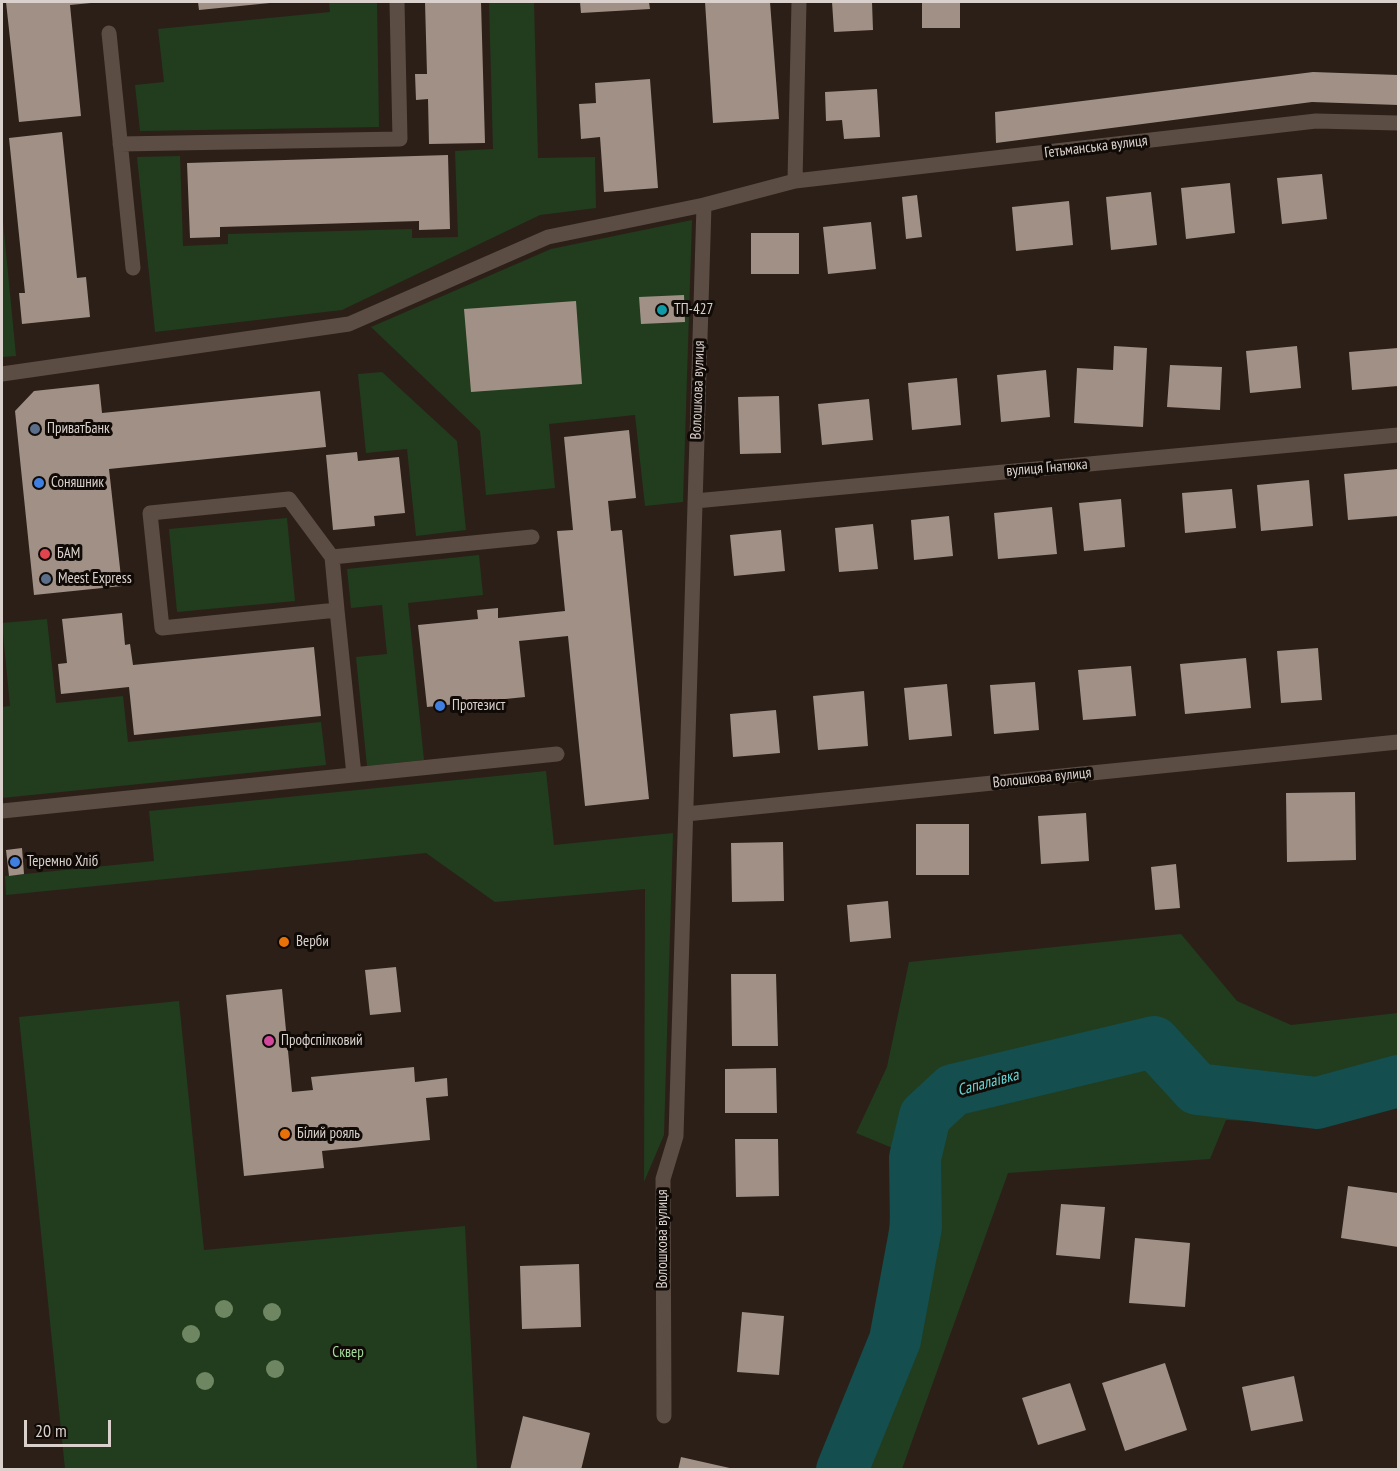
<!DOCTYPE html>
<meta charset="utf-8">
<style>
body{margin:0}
#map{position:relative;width:1400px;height:1471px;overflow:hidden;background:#2c1f17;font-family:"PT Sans Narrow",sans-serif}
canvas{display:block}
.frame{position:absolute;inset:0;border:3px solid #dad1cc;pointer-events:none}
.scale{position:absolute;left:24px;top:1420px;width:87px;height:27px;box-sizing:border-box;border:3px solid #dad1cc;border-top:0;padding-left:8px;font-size:18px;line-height:21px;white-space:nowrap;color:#dad1cc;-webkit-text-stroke:4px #100a07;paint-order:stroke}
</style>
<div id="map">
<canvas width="1400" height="1471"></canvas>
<div class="frame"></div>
<div class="scale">20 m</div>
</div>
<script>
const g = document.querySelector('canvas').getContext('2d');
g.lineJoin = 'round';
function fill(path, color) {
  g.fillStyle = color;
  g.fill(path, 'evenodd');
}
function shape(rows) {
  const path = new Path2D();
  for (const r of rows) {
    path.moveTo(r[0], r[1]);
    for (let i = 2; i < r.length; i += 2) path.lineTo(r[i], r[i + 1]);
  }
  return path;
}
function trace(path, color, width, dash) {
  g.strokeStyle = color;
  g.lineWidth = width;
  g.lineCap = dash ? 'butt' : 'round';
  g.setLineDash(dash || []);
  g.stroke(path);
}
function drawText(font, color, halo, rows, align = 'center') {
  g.font = font + ' "PT Sans Narrow",sans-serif';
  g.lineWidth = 6;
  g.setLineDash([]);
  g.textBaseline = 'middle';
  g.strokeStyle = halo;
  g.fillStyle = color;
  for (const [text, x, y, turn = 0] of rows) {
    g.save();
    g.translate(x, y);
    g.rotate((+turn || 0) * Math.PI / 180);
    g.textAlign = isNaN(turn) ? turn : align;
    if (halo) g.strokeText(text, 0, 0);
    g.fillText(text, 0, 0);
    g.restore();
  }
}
fill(shape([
 [329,2,377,2,379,127,140,131,135,85,164,82,158,29,330,12],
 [489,2,534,2,538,158,595,157,596,208,540,215,342,310,155,332,137,157,180,156,183,246,228,244,228,234,412,229,412,238,458,237,455,151,493,149],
 [2,211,16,356,2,357],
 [692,220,683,502,645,506,635,415,549,424,555,488,486,495,480,431,371,327,551,249],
 [382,372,457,441,466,530,416,536,407,449,366,453,358,374],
 [287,518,295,601,177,612,169,529],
 [479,555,483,595,408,603,424,760,367,766,356,657,387,654,382,605,351,608,347,569],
 [47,619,56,703,123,696,128,742,321,722,326,765,2,798,2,707,10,706,2,623],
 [546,771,554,845,673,833,664,1135,644,1182,645,889,495,902,426,853,6,895,5,876,154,861,149,811],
 [1181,934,1237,1001,1291,1025,1398,1013,1398,1107,1330,1124,1226,1120,1210,1159,1008,1173,902,1469,825,1469,884,1294,895,1149,856,1133,887,1067,909,962],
 [179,1001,204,1250,465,1226,477,1469,65,1469,19,1017]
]), '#213d1e');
trace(shape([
 [842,1470,895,1340,916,1227,915,1158,925,1116,953,1090,1154,1042,1197,1089,1317,1103,1398,1081]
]), '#144e4e', 52);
fill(shape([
 [6,2,91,2,91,3,70,5,81,116,19,122],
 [198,2,270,2,270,3,199,10],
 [425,2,481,2,485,143,429,144,428,99,416,100,415,74,427,74],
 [580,2,649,2,650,9,581,13],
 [705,2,770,2,779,119,713,123],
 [832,2,872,2,873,30,834,32],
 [922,2,960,2,960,28,922,28],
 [1313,72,1398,75,1398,105,1312,102,996,143,995,112],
 [650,79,658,188,604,192,600,137,581,139,579,104,596,103,595,83],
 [877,89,880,137,844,139,842,120,826,121,825,92],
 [62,132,77,278,86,277,90,317,22,324,19,293,25,293,9,138],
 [448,155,450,229,419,230,419,221,220,227,220,237,190,238,187,163],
 [1322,174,1327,219,1282,224,1277,178],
 [1230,183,1235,233,1186,239,1181,188],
 [1151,192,1157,245,1111,250,1106,197],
 [917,195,922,237,906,239,902,197],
 [1069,201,1073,245,1016,251,1012,207],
 [871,222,876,269,828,274,823,227],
 [751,233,799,233,799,274,751,274],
 [684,295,685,322,641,324,639,297],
 [576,301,582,384,471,392,464,309],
 [1114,346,1147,348,1143,427,1074,423,1077,368,1113,370],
 [1297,346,1301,388,1250,393,1246,351],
 [1398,348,1398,386,1352,390,1349,352],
 [1170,365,1222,367,1220,410,1167,407],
 [1046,370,1050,417,1001,422,997,375],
 [957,378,961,425,912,430,908,383],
 [99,384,102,413,320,391,326,447,109,469,122,586,34,595,15,411,34,391],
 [779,396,781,453,740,454,738,397],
 [869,399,873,440,822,445,818,404],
 [629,430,636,498,608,501,611,531,622,530,649,799,585,806,568,636,519,641,525,697,427,707,418,625,478,619,477,610,498,608,498,618,565,611,557,531,573,530,564,437],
 [357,452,358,461,399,457,405,513,374,516,375,526,333,530,326,455],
 [1398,469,1398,516,1348,520,1344,474],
 [1309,480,1313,526,1261,531,1257,485],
 [1232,489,1236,528,1185,533,1182,493],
 [1121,499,1125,547,1084,551,1079,503],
 [1052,507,1057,554,998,559,994,513],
 [949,516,953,556,914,560,911,520],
 [873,524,878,569,839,572,835,528],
 [781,530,785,571,734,576,730,535],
 [122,613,125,645,130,644,133,665,314,647,321,716,134,735,129,687,61,694,58,664,67,663,62,619],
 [1318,648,1322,700,1281,703,1277,651],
 [1246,658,1251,708,1185,714,1180,664],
 [1131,666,1136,716,1083,720,1078,670],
 [1035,682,1039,730,994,734,990,685],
 [947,684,952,736,909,740,904,688],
 [864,691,868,746,818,750,813,696],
 [776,710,780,753,733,757,730,714],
 [1355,792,1356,860,1287,862,1286,793],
 [1086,813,1089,861,1041,864,1038,816],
 [916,824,969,824,969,875,916,875],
 [783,842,784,901,732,902,731,843],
 [22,848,24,874,9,876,6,850],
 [1176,864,1180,908,1155,910,1151,867],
 [888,901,891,938,850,942,847,905],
 [396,967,401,1012,370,1015,365,970],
 [731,974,776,974,778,1046,732,1046],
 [282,989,292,1092,313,1090,311,1077,414,1067,415,1082,447,1078,448,1096,426,1098,430,1140,322,1151,324,1168,244,1176,226,995],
 [776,1068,777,1113,725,1113,725,1069],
 [735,1139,778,1139,779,1196,736,1197],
 [1348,1186,1398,1193,1398,1247,1341,1238],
 [1061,1204,1105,1207,1100,1259,1056,1255],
 [1135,1238,1190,1243,1185,1307,1129,1303],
 [579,1264,581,1327,522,1329,520,1266],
 [742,1312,784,1316,779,1375,737,1372],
 [1165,1363,1187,1430,1125,1451,1102,1383],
 [1294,1376,1303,1421,1251,1431,1242,1387],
 [1070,1383,1086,1430,1038,1445,1022,1398],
 [523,1416,590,1433,581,1470,510,1470],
 [681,1457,734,1469,734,1470,678,1470]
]), '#a09086');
trace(shape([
 [109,33,133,268],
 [120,144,400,139,397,2],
 [795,181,1316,121,1398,123],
 [2,374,349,324,548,237,704,205],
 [695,501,1398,435],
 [332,557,289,499,150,513,162,628,337,610,354,775],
 [337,610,332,557,532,537],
 [2,811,557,754],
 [686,814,1398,742],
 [664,1416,663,1179,676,1136,704,205,795,181,799,2]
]), '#5b4d44', 15);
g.fillStyle = '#6e8661';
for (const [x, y] of [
 [224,1309],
 [272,1312],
 [191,1334],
 [275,1369],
 [205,1381]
]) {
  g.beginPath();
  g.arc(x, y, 9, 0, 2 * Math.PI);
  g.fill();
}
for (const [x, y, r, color] of [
 [662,310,6,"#0f9aa8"],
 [35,429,6,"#5c6f8a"],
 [39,483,6,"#3f7fe0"],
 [45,554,6,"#e0444e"],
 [46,579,6,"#5c6f8a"],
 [440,706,6,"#3f7fe0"],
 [15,862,6,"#3f7fe0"],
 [284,942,6,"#e8710a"],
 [269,1041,6,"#d1479c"],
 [285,1134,6,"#e8710a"]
]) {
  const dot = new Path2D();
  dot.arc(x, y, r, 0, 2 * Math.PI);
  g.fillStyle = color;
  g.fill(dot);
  trace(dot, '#100a07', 2);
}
drawText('15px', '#dad1cc', '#100a07', [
 ["Гетьманська вулиця",1096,147,-7],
 ["Волошкова вулиця",698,390,-88],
 ["вулиця Гнатюка",1047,468,-5],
 ["Волошкова вулиця",1042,778,-6],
 ["Волошкова вулиця",663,1239,-90]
]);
drawText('15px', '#dad1cc', '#100a07', [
 ["ТП-427",674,310],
 ["ПриватБанк",47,429],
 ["Соняшник",51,483],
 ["БАМ",57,554],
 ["Meest Express",58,579],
 ["Протезист",452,706],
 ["Теремно Хліб",27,862],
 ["Верби",296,942],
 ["Профспілковий",281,1041],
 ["Білий рояль",297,1134]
], 'left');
drawText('15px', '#a4db9d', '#100a07', [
 ["Сквер",348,1353]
]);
drawText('italic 16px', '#65d5d4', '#100a07', [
 ["Сапалаївка",988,1083,-15]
]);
</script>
